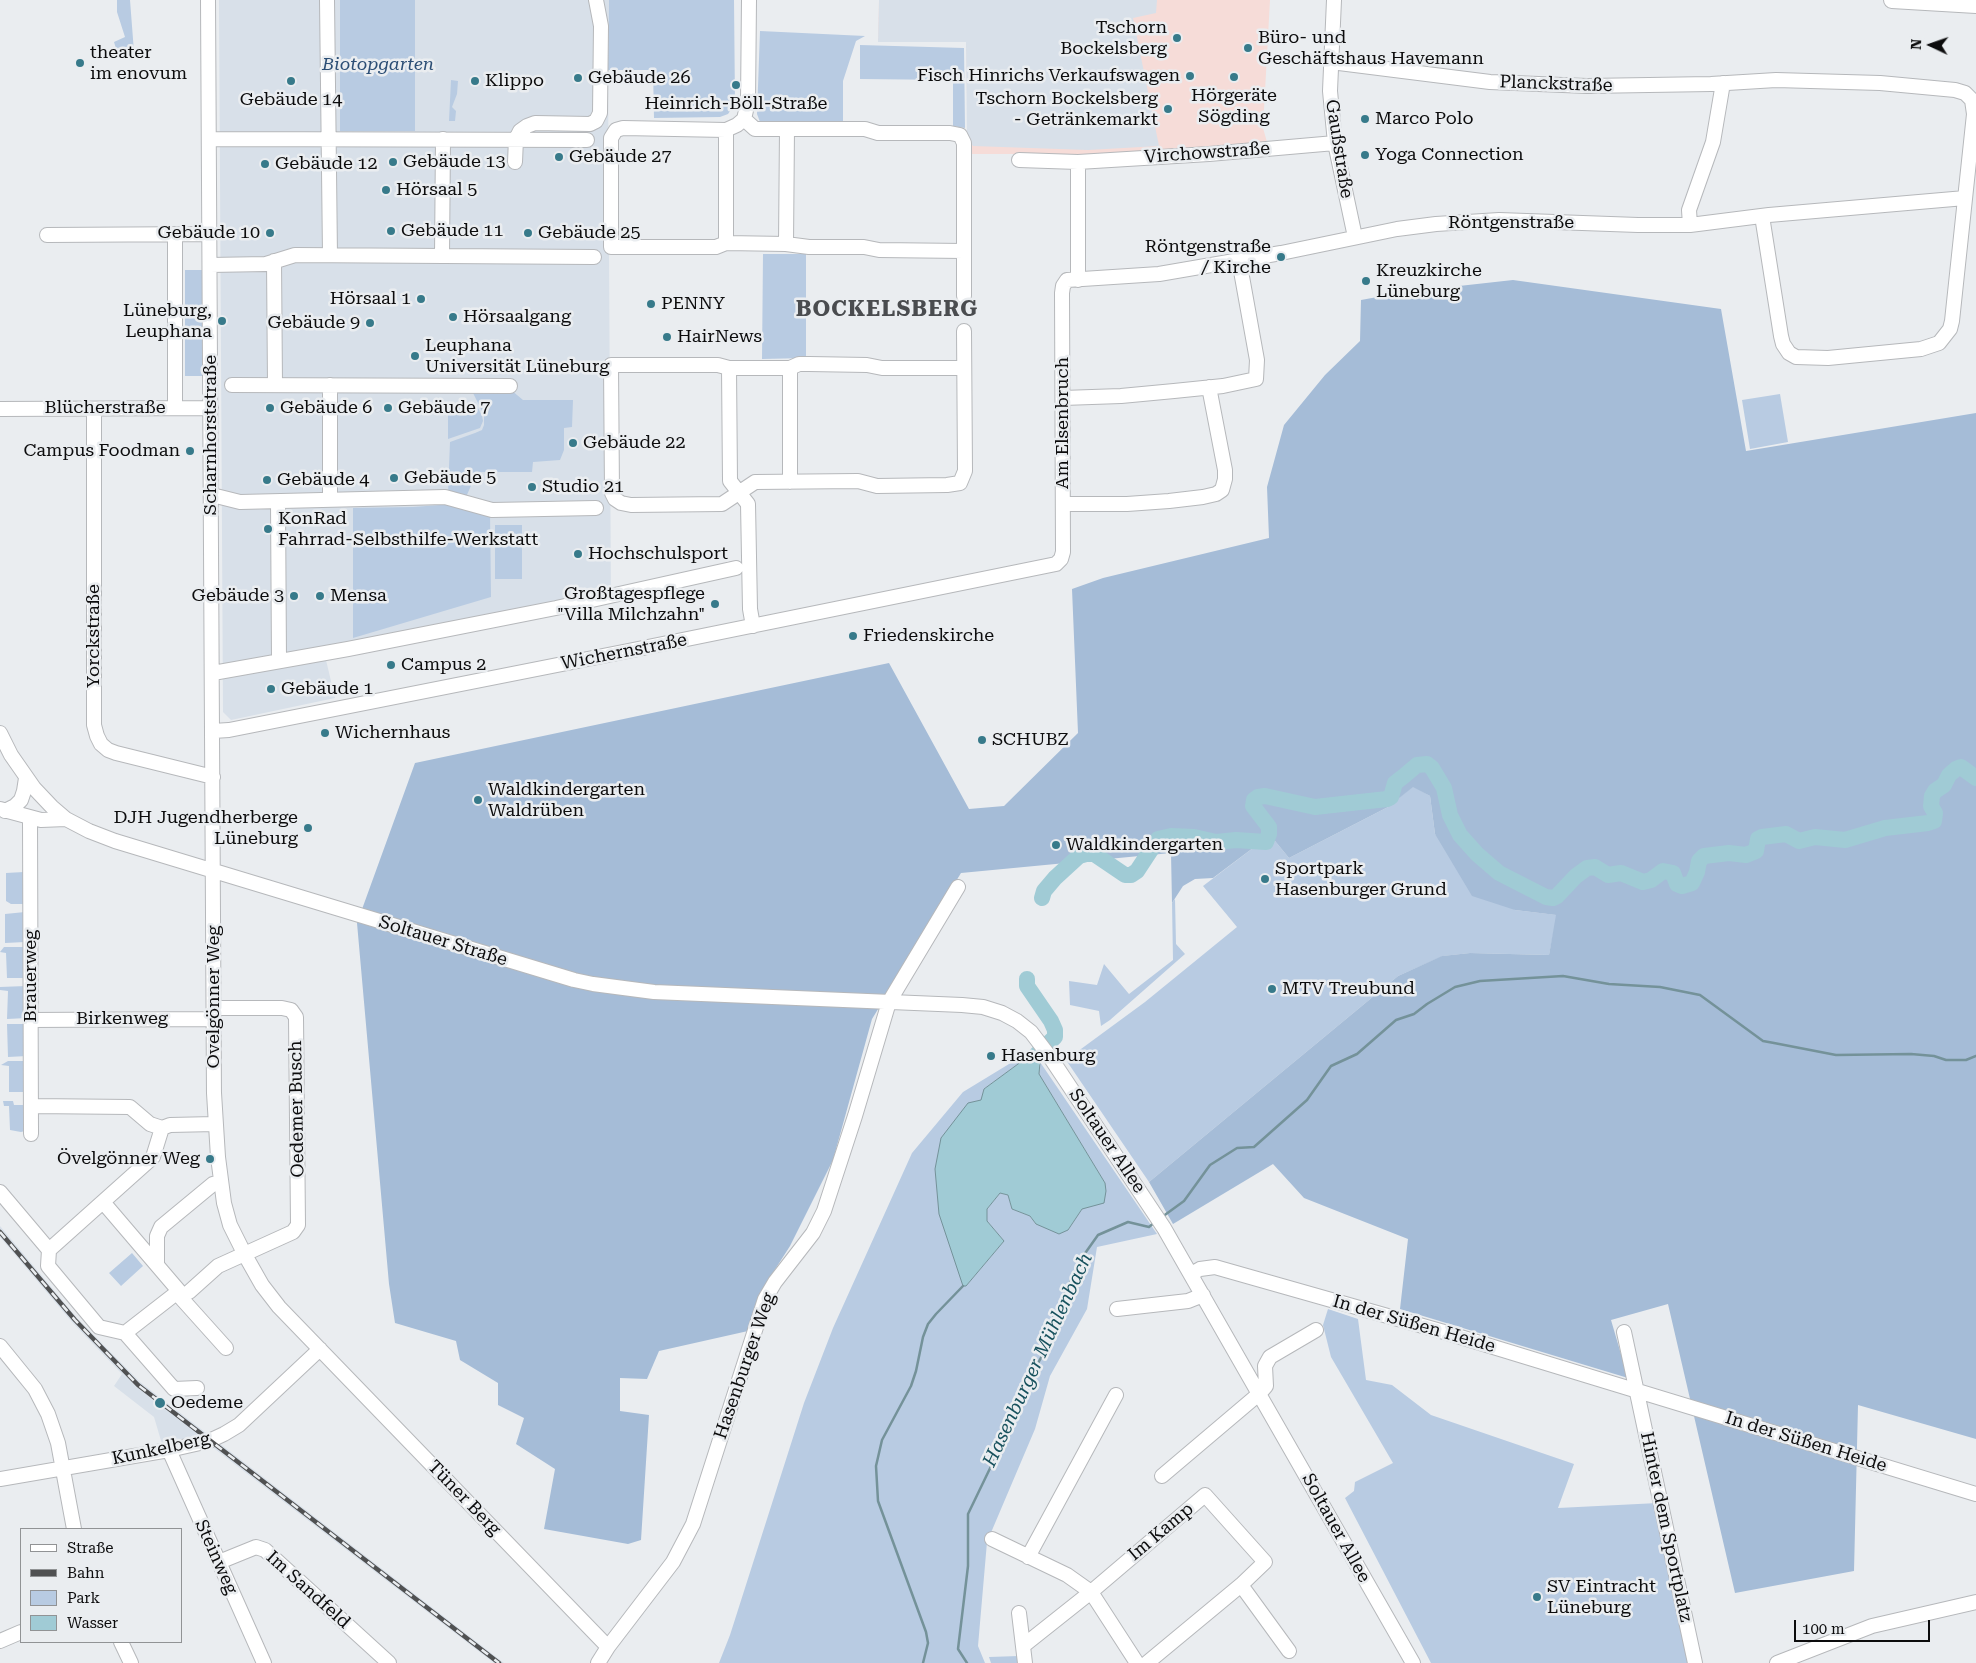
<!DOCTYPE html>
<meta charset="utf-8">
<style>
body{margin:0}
#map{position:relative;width:1976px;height:1663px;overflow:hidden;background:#eaedf0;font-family:"Roboto Serif",serif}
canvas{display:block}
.legend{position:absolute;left:20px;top:1528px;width:162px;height:115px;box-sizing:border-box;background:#eaedf0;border:1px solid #919395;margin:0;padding:6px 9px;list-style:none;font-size:15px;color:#0c0c0d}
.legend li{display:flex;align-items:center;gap:10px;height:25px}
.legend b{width:25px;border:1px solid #919395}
.north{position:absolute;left:1906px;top:20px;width:50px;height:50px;-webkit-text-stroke:4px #eaedf0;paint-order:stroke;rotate:273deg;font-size:14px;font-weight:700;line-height:20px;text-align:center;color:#0c0c0d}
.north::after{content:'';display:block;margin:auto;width:18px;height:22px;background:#0c0c0d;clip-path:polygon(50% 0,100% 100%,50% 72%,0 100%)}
.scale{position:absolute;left:1794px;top:1620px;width:136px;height:22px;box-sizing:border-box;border:2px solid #0c0c0d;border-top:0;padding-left:6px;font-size:15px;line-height:18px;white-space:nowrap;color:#0c0c0d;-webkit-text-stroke:4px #eaedf0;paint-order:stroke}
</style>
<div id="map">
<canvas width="1976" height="1663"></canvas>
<ul class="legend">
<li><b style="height:6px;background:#fff"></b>Straße</li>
<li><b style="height:6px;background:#505152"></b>Bahn</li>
<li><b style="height:14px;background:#b8cbe2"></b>Park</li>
<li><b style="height:14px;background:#a0cbd5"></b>Wasser</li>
</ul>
<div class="north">N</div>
<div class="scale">100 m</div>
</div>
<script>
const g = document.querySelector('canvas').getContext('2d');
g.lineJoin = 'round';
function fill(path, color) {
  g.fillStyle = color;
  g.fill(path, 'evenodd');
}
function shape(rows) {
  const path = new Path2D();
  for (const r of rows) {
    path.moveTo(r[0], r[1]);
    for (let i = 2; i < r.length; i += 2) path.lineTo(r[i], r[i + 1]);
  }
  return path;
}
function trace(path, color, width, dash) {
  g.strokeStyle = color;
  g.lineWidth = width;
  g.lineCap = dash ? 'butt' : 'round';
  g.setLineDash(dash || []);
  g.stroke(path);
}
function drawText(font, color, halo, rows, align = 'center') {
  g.font = font + ' "Roboto Serif",serif';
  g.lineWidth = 5;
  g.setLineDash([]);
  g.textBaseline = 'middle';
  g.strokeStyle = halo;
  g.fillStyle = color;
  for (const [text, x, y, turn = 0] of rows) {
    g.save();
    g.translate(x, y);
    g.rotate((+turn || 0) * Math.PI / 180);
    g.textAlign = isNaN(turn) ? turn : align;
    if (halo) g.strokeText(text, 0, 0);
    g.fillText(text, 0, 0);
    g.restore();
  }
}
fill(shape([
 [879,0,1270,0,1263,128,1267,142,1111,154,968,154,966,42,878,42]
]), '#f6dcd8');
fill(shape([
 [219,0,609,0,608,70,611,602,326,660,335,698,231,720,223,712],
 [879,0,1157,0,1156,13,1133,18,1159,146,1088,150,973,146,967,139,966,42,878,42],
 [0,1226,77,1318,140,1382,504,1663,494,1663,198,1436,162,1444,154,1417,114,1386,122,1374,72,1322,0,1237]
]), '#d8e0e9');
fill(shape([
 [117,0,130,0,134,52,118,55,114,42,125,37,117,12],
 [340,0,415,0,415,131,340,131],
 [609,0,734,0,735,104,728,114,720,117,654,118,653,70,608,70],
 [760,31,865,36,856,41,843,81,843,126,767,125,760,122,757,114],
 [860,45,964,48,965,128,953,126,953,80,860,79],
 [451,80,458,81,457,94,452,107,456,111,455,121,449,121],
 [763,254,806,254,806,358,762,359],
 [185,270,207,270,207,376,185,376],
 [511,390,523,400,573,400,572,427,564,428,564,450,560,460,533,462,532,472,477,472,466,497,448,495,450,442,475,433,482,430,484,425,484,415,473,393],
 [1780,394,1788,442,1750,449,1742,400],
 [475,402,482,416,483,421,480,428,448,439,448,410],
 [453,504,490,512,491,597,353,638,353,508,413,507],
 [495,525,522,525,522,579,495,579],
 [1413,786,1430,796,1435,834,1515,910,1557,915,1549,955,1470,953,1443,956,1398,976,1149,1182,1066,1060,1145,1002,1237,927,1203,886,1257,845,1275,841,1289,858,1388,807],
 [24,872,25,904,11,904,6,901,6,873],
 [1175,899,1176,944,1185,954,1110,1020,1101,1026,1099,1011,1070,1005,1069,981,1097,985,1104,964,1129,994,1173,960,1172,903],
 [25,912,25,942,5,943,5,914],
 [4,947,25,947,25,978,7,978,6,953,0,952],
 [26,986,27,1018,7,1019,8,991,0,990,0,987],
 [7,1024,26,1024,27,1056,8,1057],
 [1032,1050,1033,1053,984,1089,966,1286,1004,1241,987,1221,987,1209,1000,1193,1008,1195,1012,1209,1030,1216,1036,1224,1068,1230,1082,1209,1105,1183,1039,1074,1040,1062,1157,1234,1097,1247,1087,1309,1050,1376,1035,1429,987,1542,978,1646,985,1663,719,1663,730,1635,804,1403,833,1328,912,1153,963,1092],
 [8,1061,27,1061,27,1092,9,1092,9,1066,1,1065],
 [3,1101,13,1101,14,1105,28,1105,29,1130,21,1132,10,1130,9,1106,4,1106],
 [132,1253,143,1266,121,1286,109,1273],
 [1328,1309,1358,1319,1366,1380,1392,1385,1431,1415,1574,1464,1558,1508,1658,1503,1692,1663,1431,1663,1345,1498,1354,1491,1355,1482,1393,1463,1331,1357,1323,1325],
 [1019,1656,1019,1663,991,1663,989,1657]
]), '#b8cbe2');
fill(shape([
 [1513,280,1721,309,1746,451,1976,413,1976,1439,1858,1405,1854,1571,1735,1593,1668,1304,1611,1320,1628,1378,1400,1309,1408,1239,1304,1198,1273,1164,1173,1224,1149,1182,1398,976,1442,956,1470,953,1549,955,1556,915,1515,910,1472,896,1435,834,1430,796,1413,787,1388,807,1289,858,1275,841,1257,845,1213,878,1195,879,1183,886,1172,903,1171,853,961,873,872,1019,833,1160,790,1246,760,1293,748,1331,659,1351,647,1379,620,1378,620,1411,649,1415,641,1540,628,1544,544,1529,555,1469,516,1444,524,1418,498,1405,498,1383,460,1360,456,1341,395,1323,389,1284,357,923,415,763,889,663,969,809,1004,806,1078,733,1072,589,1103,578,1269,538,1267,487,1284,425,1325,375,1360,341,1361,300,1405,292]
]), '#a5bcd7');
const water = shape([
 [1033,1053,1040,1062,1039,1074,1105,1183,1106,1191,1104,1203,1082,1209,1068,1230,1059,1234,1036,1224,1030,1216,1012,1209,1008,1195,1000,1193,987,1209,987,1221,1004,1241,966,1286,963,1286,939,1214,935,1169,941,1138,968,1103,981,1100,984,1089,1033,1053]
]);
fill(water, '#a0cbd5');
trace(water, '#749299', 1);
trace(shape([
 [1162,1217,1184,1201,1210,1165,1237,1148,1254,1147,1307,1100,1331,1066,1357,1054,1396,1020,1414,1014,1427,1004,1455,987,1480,981,1563,976,1609,984,1660,987,1700,995,1763,1041,1774,1043,1836,1055,1911,1054,1934,1056,1946,1060,1966,1060,1976,1056],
 [923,1663,928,1643,926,1632,878,1501,876,1466,882,1440,911,1386,916,1371,923,1337,928,1324,936,1314,963,1286],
 [967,1663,958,1649,968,1566,968,1514,995,1458,1023,1391,1043,1354,1049,1327,1081,1259,1098,1235,1128,1222,1149,1227,1155,1222]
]), '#749299', 2.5);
trace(shape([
 [1042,898,1044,891,1055,878,1079,856,1086,854,1094,854,1125,875,1131,875,1137,871,1158,839,1171,836,1194,837,1216,842,1236,840,1266,842,1269,834,1269,827,1253,806,1254,800,1258,797,1265,796,1315,807,1387,799,1391,797,1395,783,1404,776,1417,765,1427,764,1432,768,1444,788,1450,815,1460,835,1477,854,1499,873,1546,897,1553,898,1557,896,1576,876,1587,868,1595,867,1608,875,1621,873,1643,882,1651,880,1663,871,1673,873,1677,884,1682,886,1692,883,1697,872,1699,861,1704,856,1729,853,1746,855,1756,851,1758,839,1762,837,1786,834,1799,841,1815,837,1845,840,1885,828,1928,823,1934,821,1935,813,1931,806,1932,796,1935,791,1944,785,1949,775,1956,769,1961,767,1976,778],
 [1025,1074,1035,1056,1055,1037,1055,1030,1051,1021,1027,986,1027,979]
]), '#a0cbd5', 16);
const minor = shape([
 [208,0,214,1093,218,1157,224,1203,230,1225,245,1255,262,1285,279,1307,608,1647],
 [327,0,330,255],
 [749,0,748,102,744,119,737,125,726,130,623,128,616,130,611,138,611,247,716,247,726,243,786,244,809,247,864,247,879,250,964,251],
 [1334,0,1330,91,1335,143,1355,237],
 [1331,62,1490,82,1587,86,1711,84,1776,80,1880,83,1955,90,1965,93,1972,100,1974,114,1952,321,1950,329,1939,343,1921,349,1828,358,1796,357,1789,353,1783,344,1781,336,1762,216],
 [744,119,755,129,865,129,878,133,950,133,960,135,964,143,964,296],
 [726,130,726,243],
 [209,139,587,140],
 [1019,160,1078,162,1209,154,1335,143],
 [515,162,516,139,520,131,527,126,535,123,590,124,596,121,600,113,601,26,596,0],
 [1078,162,1078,280],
 [1690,225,1689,210,1713,142,1723,83],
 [175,234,175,408],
 [47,235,210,234],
 [786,244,787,129],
 [442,256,443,139],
 [274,261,275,385],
 [210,265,266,264,295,255,594,257],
 [729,368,730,481,748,504,750,609,753,626],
 [963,368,882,368,867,365,809,364,799,364,790,368,729,368,718,365,611,365,612,493,615,499,621,503,631,505,722,504,755,482,858,481,877,486,947,485,960,483,965,471,964,331],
 [232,385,510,386],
 [330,385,330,499],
 [1063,398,1121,396,1174,391,1223,386,1256,379,1257,360,1239,260],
 [0,409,211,408],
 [94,409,94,725,97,736,101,744,108,750,116,753,213,777],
 [790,482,790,368],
 [212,495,240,502,445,497,492,510,596,508],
 [278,502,279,661],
 [1063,504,1127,504,1169,501,1203,497,1216,494,1222,490,1225,479,1225,470,1209,387],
 [213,673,348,649,556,608,736,568],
 [213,731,229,730,633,650,1056,564,1061,559,1063,552,1062,293,1063,286,1067,280,1159,274,1281,253,1397,229,1436,224,1499,220,1638,225,1690,225,1769,215,1965,198],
 [0,733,11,755,34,788,52,807,66,819],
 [0,809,41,820,66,819,89,831,115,841,574,980,593,984,654,992,962,1005,983,1007,1002,1013,1017,1021,1031,1032,1050,1057,1164,1228,1413,1663],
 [5,811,15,806,21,800,24,791,26,778],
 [30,819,31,1134],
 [31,1020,214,1019],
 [32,1106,130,1107,150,1124,162,1128],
 [0,1192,49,1250],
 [103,1202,179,1291,182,1299,226,1348],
 [157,1265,157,1236,161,1227,213,1184,220,1182],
 [1191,1274,1200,1269,1215,1267,1444,1332,1976,1494],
 [189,1292,218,1266,293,1232,298,1225,296,1017,291,1010,282,1008,214,1008],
 [1117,1309,1188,1301,1203,1295],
 [1624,1332,1695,1663],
 [125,1333,179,1291],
 [0,1346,35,1389,48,1414,58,1443,74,1529],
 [197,1388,174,1389,125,1333,99,1327,48,1266,49,1250,153,1157,162,1128,170,1125,215,1124],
 [169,1450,264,1663],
 [1162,1476,1260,1393,1266,1386,1265,1366,1270,1357,1316,1330],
 [0,1479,169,1450,209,1441,224,1434,239,1425,320,1349],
 [992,1539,1067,1575,1091,1592,1137,1663],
 [1028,1557,1116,1395],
 [219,1562,256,1547,265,1550,389,1663],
 [1241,1585,1289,1651],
 [1019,1613,1025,1663],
 [0,1641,21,1632],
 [121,1642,131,1663],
 [1023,1646,1091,1592,1205,1495,1265,1562,1241,1585,1147,1663],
 [598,1663,608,1647,673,1562,693,1524,765,1299,775,1282,813,1233,824,1211,855,1116,889,1002,958,887],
 [1777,1663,1872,1626,1976,1602]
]);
const major = shape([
 [1892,0,1976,5]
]);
trace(minor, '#b6b8bb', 16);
trace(major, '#b6b8bb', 18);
trace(minor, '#fff', 14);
trace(major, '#fff', 16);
const rail = shape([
 [0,1232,75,1320,138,1385,499,1663]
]);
trace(rail, '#505152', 4.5);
trace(rail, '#eaedf0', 2.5, [8]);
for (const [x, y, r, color] of [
 [1177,38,5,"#377a8a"],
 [1248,48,5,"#377a8a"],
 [80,63,5,"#377a8a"],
 [1190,76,5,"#377a8a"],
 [1234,77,5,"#377a8a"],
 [578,78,5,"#377a8a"],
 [291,81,5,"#377a8a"],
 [475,81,5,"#377a8a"],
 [736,85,5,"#377a8a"],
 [1168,109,5,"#377a8a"],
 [1365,119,5,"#377a8a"],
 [1365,155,5,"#377a8a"],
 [559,157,5,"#377a8a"],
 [393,162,5,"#377a8a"],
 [265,164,5,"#377a8a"],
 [386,190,5,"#377a8a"],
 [391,231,5,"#377a8a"],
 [270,233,5,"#377a8a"],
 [528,233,5,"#377a8a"],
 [1281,257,5,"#377a8a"],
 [1366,281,5,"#377a8a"],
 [421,299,5,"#377a8a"],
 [651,304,5,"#377a8a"],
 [453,317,5,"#377a8a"],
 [222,321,5,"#377a8a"],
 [370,323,5,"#377a8a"],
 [667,337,5,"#377a8a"],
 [415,356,5,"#377a8a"],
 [270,408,5,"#377a8a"],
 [388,408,5,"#377a8a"],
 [573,443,5,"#377a8a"],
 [190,451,5,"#377a8a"],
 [394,478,5,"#377a8a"],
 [267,480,5,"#377a8a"],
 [532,487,5,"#377a8a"],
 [268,529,5,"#377a8a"],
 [578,554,5,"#377a8a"],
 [294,596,5,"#377a8a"],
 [320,596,5,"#377a8a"],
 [715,604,5,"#377a8a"],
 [853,636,5,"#377a8a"],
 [391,665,5,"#377a8a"],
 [271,689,5,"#377a8a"],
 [325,733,5,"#377a8a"],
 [982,740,5,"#377a8a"],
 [478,800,5,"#377a8a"],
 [308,828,5,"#377a8a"],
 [1056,845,5,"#377a8a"],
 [1265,879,5,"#377a8a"],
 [1272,989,5,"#377a8a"],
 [991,1056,5,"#377a8a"],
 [210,1159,5,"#377a8a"],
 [160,1403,6,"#377a8a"],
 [1537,1597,5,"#377a8a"]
]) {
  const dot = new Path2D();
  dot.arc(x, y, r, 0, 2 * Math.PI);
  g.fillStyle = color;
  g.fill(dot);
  trace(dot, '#eaedf0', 2);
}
drawText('18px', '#0c0c0d', '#eaedf0', [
 ["Tschorn",1167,28,"right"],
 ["Bockelsberg",1167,49,"right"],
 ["Büro- und",1258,38],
 ["Geschäftshaus Havemann",1258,59],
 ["theater",90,53],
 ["im enovum",90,74],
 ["Fisch Hinrichs Verkaufswagen",1180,76,"right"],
 ["Gebäude 26",588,78],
 ["Klippo",485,81],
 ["Hörgeräte",1234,96,"center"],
 ["Sögding",1234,117,"center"],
 ["Tschorn Bockelsberg",1158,99,"right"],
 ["- Getränkemarkt",1158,120,"right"],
 ["Gebäude 14",291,100,"center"],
 ["Heinrich-Böll-Straße",736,104,"center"],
 ["Marco Polo",1375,119],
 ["Yoga Connection",1375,155],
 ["Gebäude 27",569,157],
 ["Gebäude 13",403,162],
 ["Gebäude 12",275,164],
 ["Hörsaal 5",396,190],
 ["Gebäude 11",401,231],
 ["Gebäude 10",260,233,"right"],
 ["Gebäude 25",538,233],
 ["Röntgenstraße",1271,247,"right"],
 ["/ Kirche",1271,268,"right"],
 ["Kreuzkirche",1376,271],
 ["Lüneburg",1376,292],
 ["Hörsaal 1",411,299,"right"],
 ["PENNY",661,304],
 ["Lüneburg,",212,311,"right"],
 ["Leuphana",212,332,"right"],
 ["Hörsaalgang",463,317],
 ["Gebäude 9",360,323,"right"],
 ["HairNews",677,337],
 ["Leuphana",425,346],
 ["Universität Lüneburg",425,367],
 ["Gebäude 6",280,408],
 ["Gebäude 7",398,408],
 ["Gebäude 22",583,443],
 ["Campus Foodman",180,451,"right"],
 ["Gebäude 5",404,478],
 ["Gebäude 4",277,480],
 ["Studio 21",542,487],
 ["KonRad",278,519],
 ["Fahrrad-Selbsthilfe-Werkstatt",278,540],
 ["Hochschulsport",588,554],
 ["Großtagespflege",705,594,"right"],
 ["\"Villa Milchzahn\"",705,615,"right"],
 ["Gebäude 3",284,596,"right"],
 ["Mensa",330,596],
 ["Friedenskirche",863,636],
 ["Campus 2",401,665],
 ["Gebäude 1",281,689],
 ["Wichernhaus",335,733],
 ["SCHUBZ",992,740],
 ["Waldkindergarten",488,790],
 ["Waldrüben",488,811],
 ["DJH Jugendherberge",298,818,"right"],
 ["Lüneburg",298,839,"right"],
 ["Waldkindergarten",1066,845],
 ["Sportpark",1275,869],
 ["Hasenburger Grund",1275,890],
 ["MTV Treubund",1282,989],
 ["Hasenburg",1001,1056],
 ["Övelgönner Weg",200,1159,"right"],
 ["Oedeme",171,1403],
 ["SV Eintracht",1547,1587],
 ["Lüneburg",1547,1608]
], 'left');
drawText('italic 18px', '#2c4e75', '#eaedf0', [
 ["Biotopgarten",378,65]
]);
drawText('18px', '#0c0c0d', '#eaedf0', [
 ["Planckstraße",1556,84,2],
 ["Gaußstraße",1339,149,81],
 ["Virchowstraße",1207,153,-4],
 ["Röntgenstraße",1511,223],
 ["Blücherstraße",105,408],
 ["Am Elsenbruch",1063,423,-90],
 ["Scharnhorststraße",211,435,-90],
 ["Yorckstraße",94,636,-90],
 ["Wichernstraße",624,652,-11],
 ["Soltauer Straße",443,941,17],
 ["Brauerweg",31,976,-90],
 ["Ovelgönner Weg",214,997,-90],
 ["Birkenweg",122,1019],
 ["Oedemer Busch",297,1109,-91],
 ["Soltauer Allee",1107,1141,56],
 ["In der Süßen Heide",1414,1324,16],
 ["Hasenburger Weg",745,1366,-71],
 ["In der Süßen Heide",1806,1442,17],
 ["Kunkelberg",161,1449,-12],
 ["Tüner Berg",464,1498,46],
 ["Hinter dem Sportplatz",1666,1527,78],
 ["Soltauer Allee",1336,1528,61],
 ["Im Kamp",1161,1532,-40],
 ["Steinweg",216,1557,66],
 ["Im Sandfeld",308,1590,42]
]);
drawText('italic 19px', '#17515d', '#eaedf0', [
 ["Hasenburger Mühlenbach",1038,1360,-65]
]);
g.letterSpacing = '1px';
drawText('bold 22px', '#4a4c4f', '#eaedf0', [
 ["BOCKELSBERG",887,310]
]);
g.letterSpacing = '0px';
</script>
